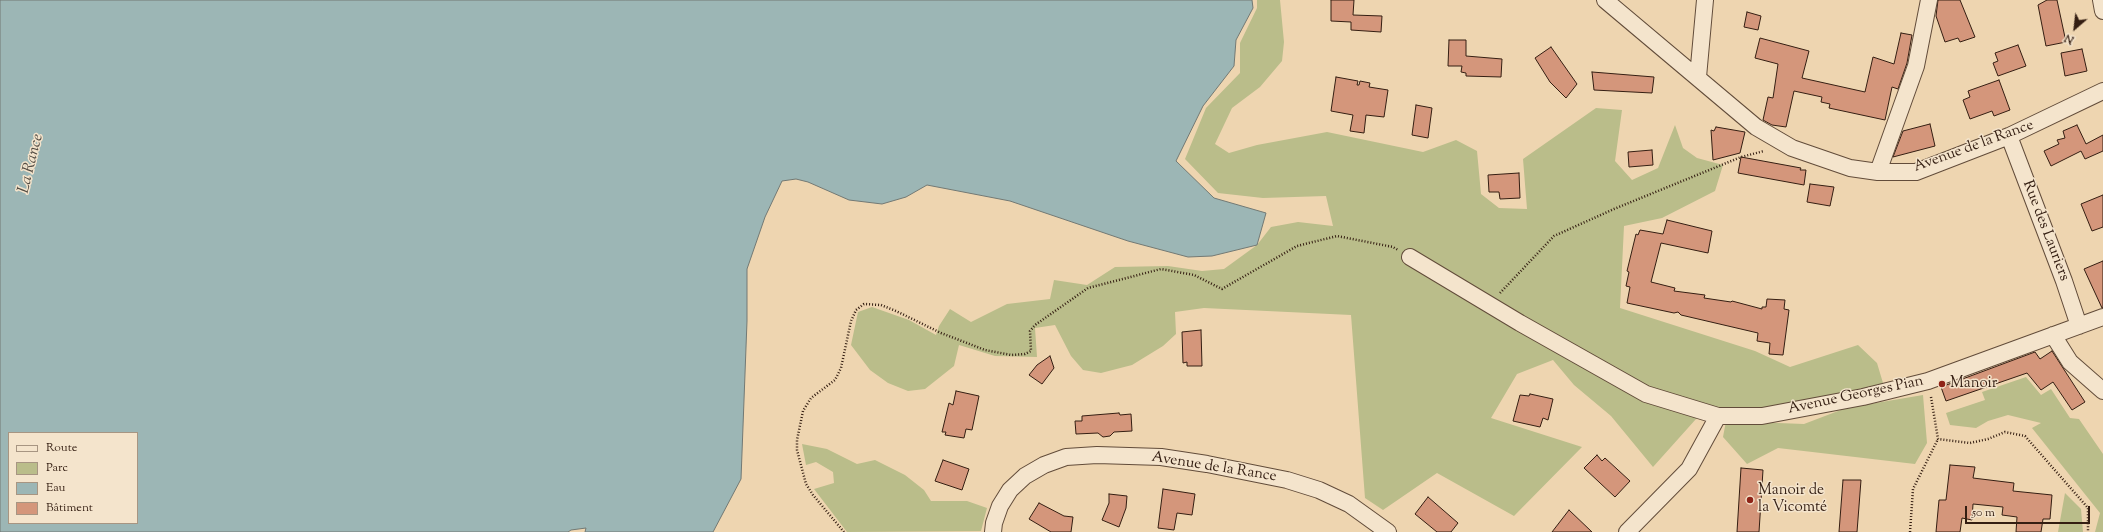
<!DOCTYPE html>
<meta charset="utf-8">
<style>
body{margin:0}
#map{position:relative;width:2103px;height:532px;overflow:hidden;background:#eed5b0;font-family:"Sorts Mill Goudy",serif}
canvas{display:block}
.legend{position:absolute;left:8px;top:432px;width:130px;height:92px;box-sizing:border-box;background:#f4e4cc;border:1px solid #a79582;margin:0;padding:5px 7px;list-style:none;font-size:12px;color:#341e12}
.legend li{display:flex;align-items:center;gap:8px;height:20px}
.legend b{width:20px;border:1px solid #a79582}
.north{position:absolute;left:2055px;top:8px;width:40px;height:40px;-webkit-text-stroke:3px #f4e4cc;paint-order:stroke;rotate:208deg;font-size:11px;font-weight:700;line-height:16px;text-align:center;color:#341e12}
.north::after{content:'';display:block;margin:auto;width:14px;height:18px;background:#341e12;clip-path:polygon(50% 0,100% 100%,50% 72%,0 100%)}
.scale{position:absolute;left:1965px;top:506px;width:125px;height:18px;box-sizing:border-box;border:2px solid #341e12;border-top:0;padding-left:5px;font-size:12px;line-height:14px;white-space:nowrap;color:#341e12;-webkit-text-stroke:3px #f4e4cc;paint-order:stroke}
</style>
<div id="map">
<canvas width="2103" height="532"></canvas>
<ul class="legend">
<li><b style="height:5px;background:#f4e4cc"></b>Route</li>
<li><b style="height:11px;background:#babd8a"></b>Parc</li>
<li><b style="height:11px;background:#9cb6b5"></b>Eau</li>
<li><b style="height:11px;background:#d4967b"></b>Bâtiment</li>
</ul>
<div class="north">N</div>
<div class="scale">50 m</div>
</div>
<script>
const g = document.querySelector('canvas').getContext('2d');
g.lineJoin = 'round';
function fill(path, color) {
  g.fillStyle = color;
  g.fill(path, 'evenodd');
}
function shape(rows) {
  const path = new Path2D();
  for (const r of rows) {
    path.moveTo(r[0], r[1]);
    for (let i = 2; i < r.length; i += 2) path.lineTo(r[i], r[i + 1]);
  }
  return path;
}
function trace(path, color, width, dash) {
  g.strokeStyle = color;
  g.lineWidth = width;
  g.lineCap = dash ? 'butt' : 'round';
  g.setLineDash(dash || []);
  g.stroke(path);
}
function drawText(font, color, halo, rows, align = 'center') {
  g.font = font + ' "Sorts Mill Goudy",serif';
  g.lineWidth = 3;
  g.setLineDash([]);
  g.textBaseline = 'middle';
  g.strokeStyle = halo;
  g.fillStyle = color;
  for (const [text, x, y, turn = 0] of rows) {
    g.save();
    g.translate(x, y);
    g.rotate((+turn || 0) * Math.PI / 180);
    g.textAlign = isNaN(turn) ? turn : align;
    if (halo) g.strokeText(text, 0, 0);
    g.fillText(text, 0, 0);
    g.restore();
  }
}
fill(shape([
 [1257,0,1280,0,1284,42,1282,61,1260,87,1232,108,1215,144,1229,153,1257,145,1327,132,1423,152,1456,140,1477,151,1481,194,1499,208,1527,209,1523,159,1596,108,1622,110,1615,161,1632,180,1658,168,1675,125,1683,148,1697,158,1723,165,1715,191,1662,218,1624,226,1620,308,1755,351,1790,367,1858,345,1877,363,1883,383,1859,393,1777,408,1734,411,1696,419,1653,467,1611,416,1574,385,1553,360,1517,374,1491,418,1582,447,1514,516,1437,473,1383,510,1365,498,1351,315,1204,308,1175,312,1176,334,1163,346,1132,365,1101,373,1083,370,1071,356,1055,325,1035,328,1037,357,995,356,959,345,954,366,925,389,908,391,888,383,870,370,851,345,858,312,872,307,909,320,936,335,939,326,950,309,971,322,1007,304,1050,299,1054,280,1087,285,1115,267,1168,266,1202,271,1224,269,1257,245,1271,227,1298,222,1333,226,1326,196,1263,198,1218,193,1185,159,1206,108,1240,73,1240,43,1257,8],
 [2026,377,2041,395,2051,389,2070,418,2079,419,2103,454,2103,532,2095,532,2100,513,2032,428,2041,423,2008,415,1988,421,1976,428,1950,425,1946,413,1985,400,1982,392],
 [1923,395,1927,443,1915,464,1778,448,1747,464,1723,437,1726,421,1804,424,1846,408],
 [802,444,827,449,857,464,875,460,905,475,924,490,931,501,967,501,987,508,981,531,847,532,814,489,834,483,833,472,816,462,806,465],
 [2065,493,2081,509,2083,532,2058,532]
]), '#babd8a');
const water = shape([
 [0,0,1252,0,1253,8,1236,40,1234,66,1203,106,1176,161,1214,198,1266,213,1257,245,1212,256,1188,257,1128,241,1010,201,927,185,906,197,882,204,849,200,808,182,796,179,782,181,765,217,747,269,747,321,741,479,713,532,585,532,586,528,571,530,568,532,0,532,0,0],
 [9,433,137,433,137,523,9,523,9,433]
]);
fill(water, '#9cb6b5');
trace(water, '#727974', 1);
const building = shape([
 [1331,0,1354,0,1353,15,1382,16,1381,32,1351,30,1351,22,1331,21,1331,0],
 [1938,0,1960,0,1975,37,1960,42,1958,38,1945,42,1936,16,1938,0],
 [2047,0,2057,0,2066,42,2046,46,2038,5,2047,0],
 [1747,12,1761,16,1758,30,1744,27,1747,12],
 [1901,33,1912,35,1907,63,1898,89,1892,87,1885,120,1829,108,1830,104,1821,102,1822,97,1794,91,1786,127,1772,125,1763,120,1768,97,1773,98,1778,64,1755,58,1760,38,1809,51,1802,78,1865,92,1873,57,1894,64,1901,33],
 [1449,40,1466,40,1466,56,1502,59,1501,77,1466,76,1466,73,1461,72,1462,66,1448,66,1449,40],
 [2018,45,2026,66,1998,76,1993,63,1998,61,1995,53,2018,45],
 [1551,47,1577,84,1566,98,1550,82,1535,58,1551,47],
 [2082,49,2087,71,2065,76,2061,53,2082,49],
 [1592,72,1654,77,1652,93,1594,90,1592,72],
 [1336,77,1358,81,1357,85,1359,85,1360,81,1370,83,1369,87,1388,90,1384,117,1366,115,1364,133,1350,131,1353,115,1331,111,1336,77],
 [1999,80,2010,110,1994,116,1992,111,1970,119,1963,100,1970,97,1968,91,1999,80],
 [1416,105,1432,108,1428,138,1412,135,1416,105],
 [1930,124,1935,146,1893,157,1903,131,1930,124],
 [2077,125,2086,144,2103,135,2103,151,2085,159,2081,151,2051,166,2044,151,2059,144,2057,140,2065,138,2063,131,2077,125],
 [1716,127,1745,132,1740,153,1713,160,1711,130,1714,131,1716,127],
 [1652,150,1653,165,1629,167,1628,152,1652,150],
 [1741,157,1801,168,1800,170,1806,170,1804,185,1738,173,1741,157],
 [1519,173,1520,198,1500,199,1499,192,1489,192,1488,175,1519,173],
 [1810,184,1834,187,1830,206,1807,202,1810,184],
 [2103,195,2103,227,2092,231,2081,204,2103,195],
 [1667,220,1712,231,1708,253,1661,243,1651,282,1675,288,1674,291,1705,295,1704,298,1731,302,1732,301,1762,309,1762,307,1766,307,1767,299,1785,300,1784,309,1789,310,1783,355,1769,354,1770,343,1757,341,1758,333,1681,315,1678,312,1674,313,1627,303,1630,287,1626,286,1629,272,1627,271,1636,234,1638,235,1640,230,1663,234,1667,220],
 [2103,261,2103,308,2102,308,2084,269,2103,261],
 [1201,330,1202,366,1187,366,1187,362,1183,363,1182,332,1201,330],
 [2052,351,2085,402,2072,410,2053,382,2041,390,2027,373,1946,401,1941,387,2035,352,2040,359,2052,351],
 [1050,356,1054,368,1042,384,1029,375,1037,365,1050,356],
 [956,391,979,396,972,430,966,429,964,438,945,435,946,432,942,432,949,403,953,405,956,391],
 [1530,394,1553,399,1548,420,1543,418,1540,427,1513,421,1520,395,1529,396,1530,394],
 [1119,413,1120,415,1131,414,1132,431,1114,432,1110,436,1103,437,1098,433,1076,434,1075,421,1082,421,1082,416,1119,413],
 [1597,455,1602,461,1605,458,1630,481,1615,497,1584,468,1597,455],
 [943,460,969,469,962,490,935,481,943,460],
 [1950,465,1975,467,1973,478,2014,483,2013,491,2052,495,2050,519,2043,519,2041,532,2016,532,2017,517,2002,515,2003,507,1973,504,1972,520,1962,518,1960,532,1936,532,1939,500,1946,500,1950,465],
 [1741,468,1763,470,1759,532,1737,532,1741,468],
 [1843,480,1861,480,1857,532,1839,532,1843,480],
 [1163,489,1195,494,1192,515,1177,513,1174,530,1158,528,1163,489],
 [1109,494,1127,496,1126,508,1119,527,1102,520,1109,503,1109,494],
 [1428,497,1458,523,1451,532,1437,532,1415,514,1428,497],
 [1039,503,1064,516,1073,517,1071,532,1051,532,1029,519,1039,503],
 [1569,510,1592,532,1552,532,1569,510]
]);
fill(building, '#d4967b');
trace(building, '#341e12', 1);
const minor = shape([
 [1605,0,1756,127,1792,148,1850,168,1878,172,1916,172,2009,136,2103,91],
 [2101,0,2103,11],
 [1698,77,1705,0],
 [2009,136,2064,281,2079,326],
 [1878,172,1916,66,1929,0],
 [1410,257,1520,323,1646,394,1718,416,1762,416,1863,397,1928,381,2103,317],
 [2053,335,2070,362,2103,391],
 [993,532,994,523,1000,506,1010,490,1025,476,1044,465,1066,457,1097,455,1161,457,1207,464,1287,480,1319,490,1349,504,1388,532],
 [1627,532,1689,469,1718,416]
]);
trace(minor, '#624c3a', 18);
trace(shape([
 [1500,293,1554,236,1614,209,1741,157,1764,151],
 [1931,397,1938,439,1970,443,1988,439,2005,432,2025,436,2088,508,2088,532],
 [844,532,813,495,806,484,797,450,797,440,803,411,811,398,835,380,841,368,851,321,856,310,864,304,881,305,896,311,941,333,985,350,1011,355,1025,354,1031,351,1030,331,1035,325,1088,288,1161,269,1194,275,1222,289,1297,246,1337,236,1393,247,1398,250],
 [1910,532,1913,489,1938,439]
]), '#341e12', 2.5, [1, 2]);
trace(minor, '#f4e4cc', 16);
for (const [x, y, r, color] of [
 [1942,384,4,"#8f2418"],
 [1750,500,4,"#8f2418"]
]) {
  const dot = new Path2D();
  dot.arc(x, y, r, 0, 2 * Math.PI);
  g.fillStyle = color;
  g.fill(dot);
  trace(dot, '#f4e4cc', 1.5);
}
drawText('15px', '#341e12', '#f4e4cc', [
 ["Avenue de la Rance",1974,147,-20],
 ["Rue des Lauriers",2045,231,69],
 ["Avenue Georges Pian",1856,396,-12],
 ["Avenue de la Rance",1214,468,9]
]);
drawText('15px', '#341e12', '#f4e4cc', [
 ["Manoir",1950,384],
 ["Manoir de",1758,491],
 ["la Vicomté",1758,508]
], 'left');
drawText('italic 16px', '#534c43', '#f4e4cc', [
 ["La Rance",32,164,-76]
]);
</script>
